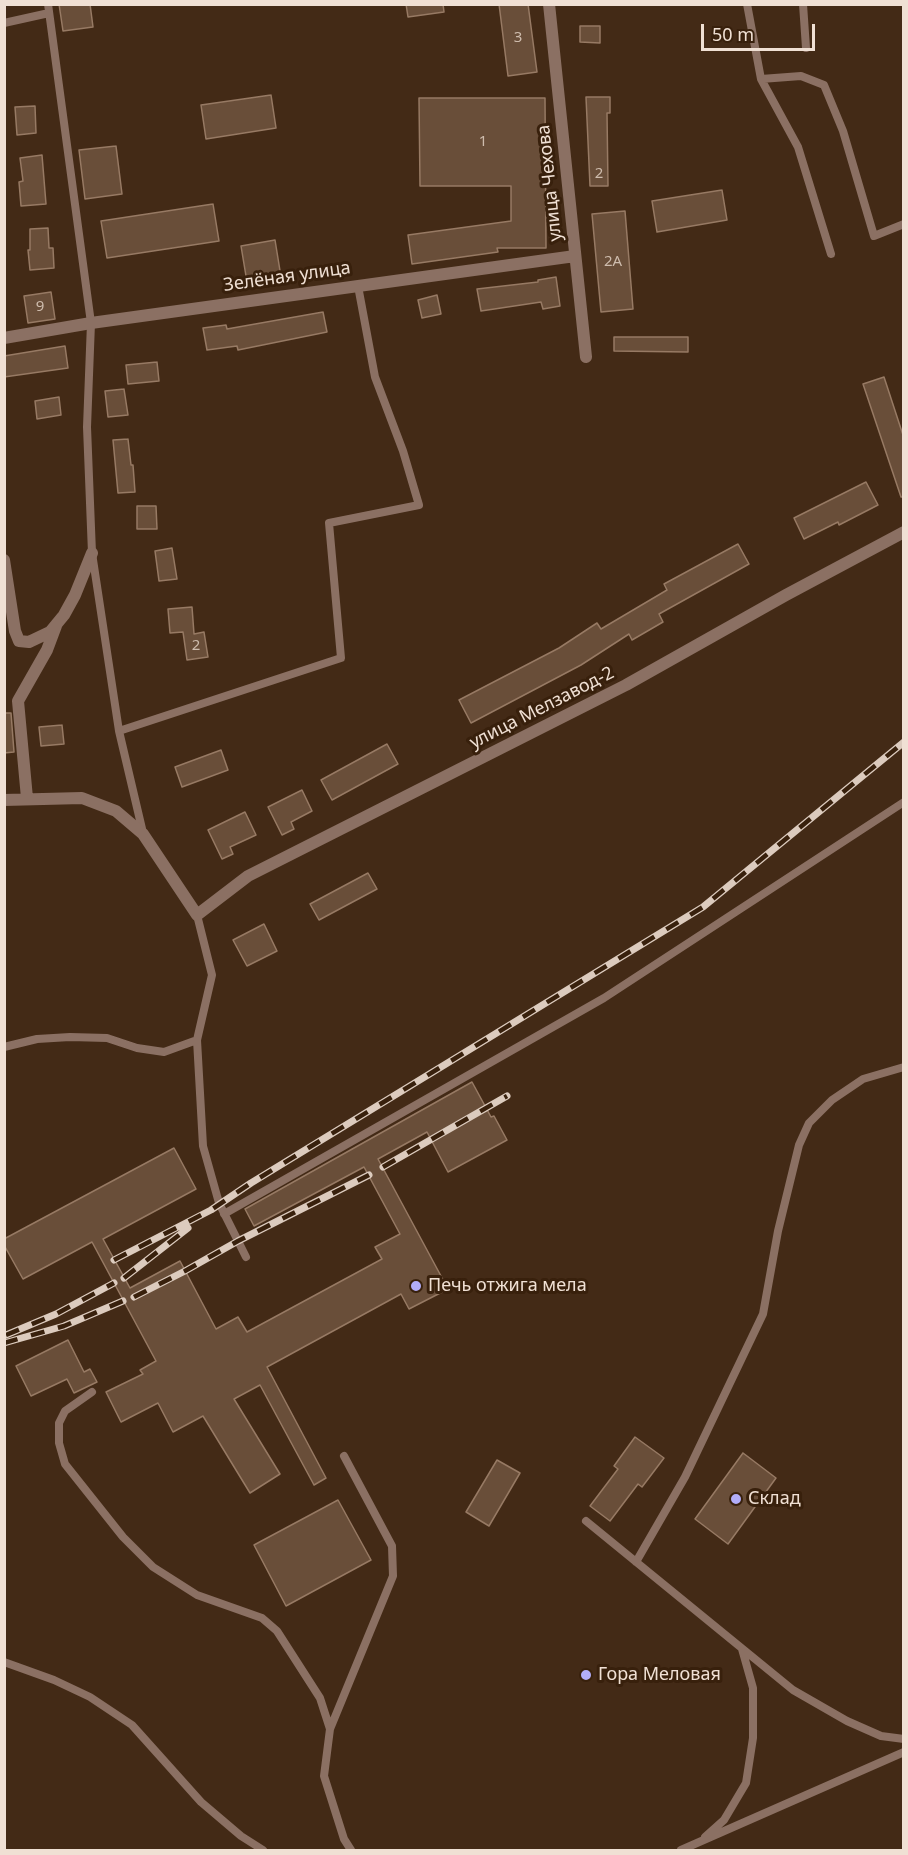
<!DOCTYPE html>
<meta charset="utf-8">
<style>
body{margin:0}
#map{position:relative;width:908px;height:1855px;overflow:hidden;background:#432a16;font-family:"Noto Sans",sans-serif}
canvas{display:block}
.frame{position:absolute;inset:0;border:6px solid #f0e0d4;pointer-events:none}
.scale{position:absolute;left:701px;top:24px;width:114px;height:27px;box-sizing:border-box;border:3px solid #f0e0d4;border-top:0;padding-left:8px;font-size:18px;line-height:21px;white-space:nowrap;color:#f0e0d4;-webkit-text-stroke:4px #38200c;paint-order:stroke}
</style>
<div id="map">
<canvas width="908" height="1855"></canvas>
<div class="frame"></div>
<div class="scale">50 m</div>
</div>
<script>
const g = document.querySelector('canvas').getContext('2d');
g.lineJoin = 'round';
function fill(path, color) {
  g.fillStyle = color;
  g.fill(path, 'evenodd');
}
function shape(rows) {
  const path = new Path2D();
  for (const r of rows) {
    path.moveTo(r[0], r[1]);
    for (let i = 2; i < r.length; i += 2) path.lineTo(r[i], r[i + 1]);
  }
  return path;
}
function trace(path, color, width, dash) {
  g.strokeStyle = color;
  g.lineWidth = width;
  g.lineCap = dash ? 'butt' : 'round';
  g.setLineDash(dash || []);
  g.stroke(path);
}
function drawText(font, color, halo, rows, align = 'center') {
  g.font = font + ' "Noto Sans",sans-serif';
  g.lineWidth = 6;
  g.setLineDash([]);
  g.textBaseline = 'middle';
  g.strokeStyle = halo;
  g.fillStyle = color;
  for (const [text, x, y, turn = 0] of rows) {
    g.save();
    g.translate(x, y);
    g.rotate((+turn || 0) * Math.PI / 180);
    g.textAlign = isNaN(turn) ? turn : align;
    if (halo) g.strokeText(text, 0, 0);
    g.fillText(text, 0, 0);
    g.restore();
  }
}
const building = shape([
 [59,4,90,4,93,27,63,31,59,4],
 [406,4,443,4,444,12,408,17,406,4],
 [499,4,528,4,537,72,508,76,499,4],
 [580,26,600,26,600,43,580,42,580,26],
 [271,95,276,128,206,139,201,105,271,95],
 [586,97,610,97,610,113,607,113,608,186,590,186,586,97],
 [419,98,545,98,546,248,497,248,498,252,412,264,408,235,511,221,511,186,420,186,419,98],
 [35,106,36,133,17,135,15,107,35,106],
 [116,146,122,194,85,199,79,150,116,146],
 [42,155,46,204,21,206,19,182,23,181,20,158,42,155],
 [722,190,727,220,657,232,652,201,722,190],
 [213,204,219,241,107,258,101,221,213,204],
 [625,211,633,309,601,312,592,214,625,211],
 [48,228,49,248,53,248,54,268,30,270,28,250,30,250,30,229,48,228],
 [275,240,282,283,248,288,241,246,275,240],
 [556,277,560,306,543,309,541,302,481,311,477,289,538,282,538,280,556,277],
 [51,292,55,319,28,323,24,296,51,292],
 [437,295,441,314,422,318,418,300,437,295],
 [323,312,327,332,238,350,237,346,207,350,203,328,226,325,227,329,323,312],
 [614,337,688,337,688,352,614,351,614,337],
 [65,346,68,368,4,377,4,356,65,346],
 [157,362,159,381,128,384,126,365,157,362],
 [884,377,903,435,903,497,901,497,863,384,884,377],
 [124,389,128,415,108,417,105,391,124,389],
 [59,397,61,415,37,419,35,401,59,397],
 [128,439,131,465,133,465,135,492,118,493,113,440,128,439],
 [866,482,878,505,839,525,838,522,804,539,794,518,866,482],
 [137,506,156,506,157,529,137,529,137,506],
 [738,544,749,564,659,614,663,622,632,640,629,634,581,665,471,723,459,700,559,648,597,623,601,629,667,590,664,584,738,544],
 [172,548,177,579,159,581,155,551,172,548],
 [192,607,194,634,204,632,208,657,187,660,183,632,170,633,168,609,192,607],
 [4,713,11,713,14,752,4,753,4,713],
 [62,725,64,744,41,746,39,727,62,725],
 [387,744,398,764,332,800,321,780,387,744],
 [221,750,228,770,182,787,175,767,221,750],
 [302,790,312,811,291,822,294,829,282,835,268,807,302,790],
 [245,812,256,835,230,847,233,854,222,859,208,830,245,812],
 [368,873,377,889,319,920,310,904,368,873],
 [264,924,277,951,247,966,233,940,264,924],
 [472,1082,491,1117,494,1116,507,1140,448,1172,427,1132,378,1159,448,1289,409,1309,401,1294,267,1367,326,1478,314,1485,260,1385,234,1399,280,1474,250,1493,203,1416,173,1432,158,1403,121,1422,106,1392,143,1374,140,1370,156,1361,92,1242,23,1279,4,1245,4,1239,174,1148,196,1189,103,1239,130,1288,180,1261,216,1329,238,1317,247,1332,382,1259,375,1247,400,1234,364,1167,254,1226,245,1209,472,1082],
 [68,1340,84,1372,90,1369,97,1382,74,1393,67,1379,31,1396,16,1366,68,1340],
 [635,1437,664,1458,642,1487,638,1484,610,1521,590,1506,618,1469,614,1466,635,1437],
 [743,1453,776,1478,728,1544,695,1519,743,1453],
 [497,1460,520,1473,489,1526,466,1512,497,1460],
 [338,1500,371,1560,286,1606,254,1545,338,1500]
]);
fill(building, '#694e39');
trace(building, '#977a64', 1.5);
trace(shape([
 [48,4,91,323,87,427,92,553,119,731,143,833],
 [747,4,761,79,798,147,831,254],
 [803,4,806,48],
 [4,23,49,13],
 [761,79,801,76,824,85,843,131,874,236,904,224],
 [119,731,341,658,329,523,419,505,403,451,375,377,358,286],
 [197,915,212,975,197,1040,203,1146,219,1203,246,1257],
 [4,1047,37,1039,70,1037,107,1038,137,1048,164,1052,197,1040],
 [224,1214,604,998,904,802],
 [92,1392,65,1411,59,1423,59,1443,65,1464,123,1537,153,1567,197,1595,262,1618,277,1631,320,1698,330,1729],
 [344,1456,392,1546,393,1576,330,1729,324,1776,344,1839,351,1850],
 [586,1521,793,1690,847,1721,881,1736,904,1739],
 [636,1562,685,1477,763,1314,778,1231,799,1145,809,1123,832,1100,863,1079,904,1067],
 [4,1662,54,1680,90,1697,132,1725,201,1802,241,1836,263,1850],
 [705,1837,724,1820,746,1783,753,1738,753,1688,742,1649],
 [681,1850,904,1752]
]), '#8b7063', 8);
trace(shape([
 [549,4,586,357],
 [4,338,91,323,575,256],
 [4,560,15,631,19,641,29,642,50,632,64,615,75,595,92,553],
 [27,798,18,701,47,650,56,626],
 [4,800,82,798,116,811,143,834,197,915,248,876,626,685,786,595,904,532]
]), '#8b7063', 12);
const rail = shape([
 [383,1167,507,1096],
 [114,1260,211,1210,251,1183,703,907,904,742],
 [124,1278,188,1228],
 [134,1297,185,1271,238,1241,369,1175],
 [6,1335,56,1314,114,1283],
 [4,1343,64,1326,123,1301]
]);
trace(rail, '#dccbbe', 7);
trace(rail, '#38200c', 4.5, [14]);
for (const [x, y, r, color] of [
 [416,1286,6,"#b2adf9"],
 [736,1499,6,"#b2adf9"],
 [586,1675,6,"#b2adf9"]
]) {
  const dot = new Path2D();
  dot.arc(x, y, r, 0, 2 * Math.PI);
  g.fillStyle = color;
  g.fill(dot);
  trace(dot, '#38200c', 2);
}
drawText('15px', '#cebcad', null, [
 ["3",518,38],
 ["1",483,142],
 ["2",599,174],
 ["2А",613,262],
 ["9",40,307],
 ["2",196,646]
]);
drawText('18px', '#f0e0d4', '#38200c', [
 ["улица Чехова",550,183,-96],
 ["Зелёная улица",287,277,-8],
 ["улица Мелзавод-2",542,708,-27]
]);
drawText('18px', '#f0e0d4', '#38200c', [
 ["Печь отжига мела",428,1286],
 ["Склад",748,1499],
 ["Гора Меловая",598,1675]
], 'left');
</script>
